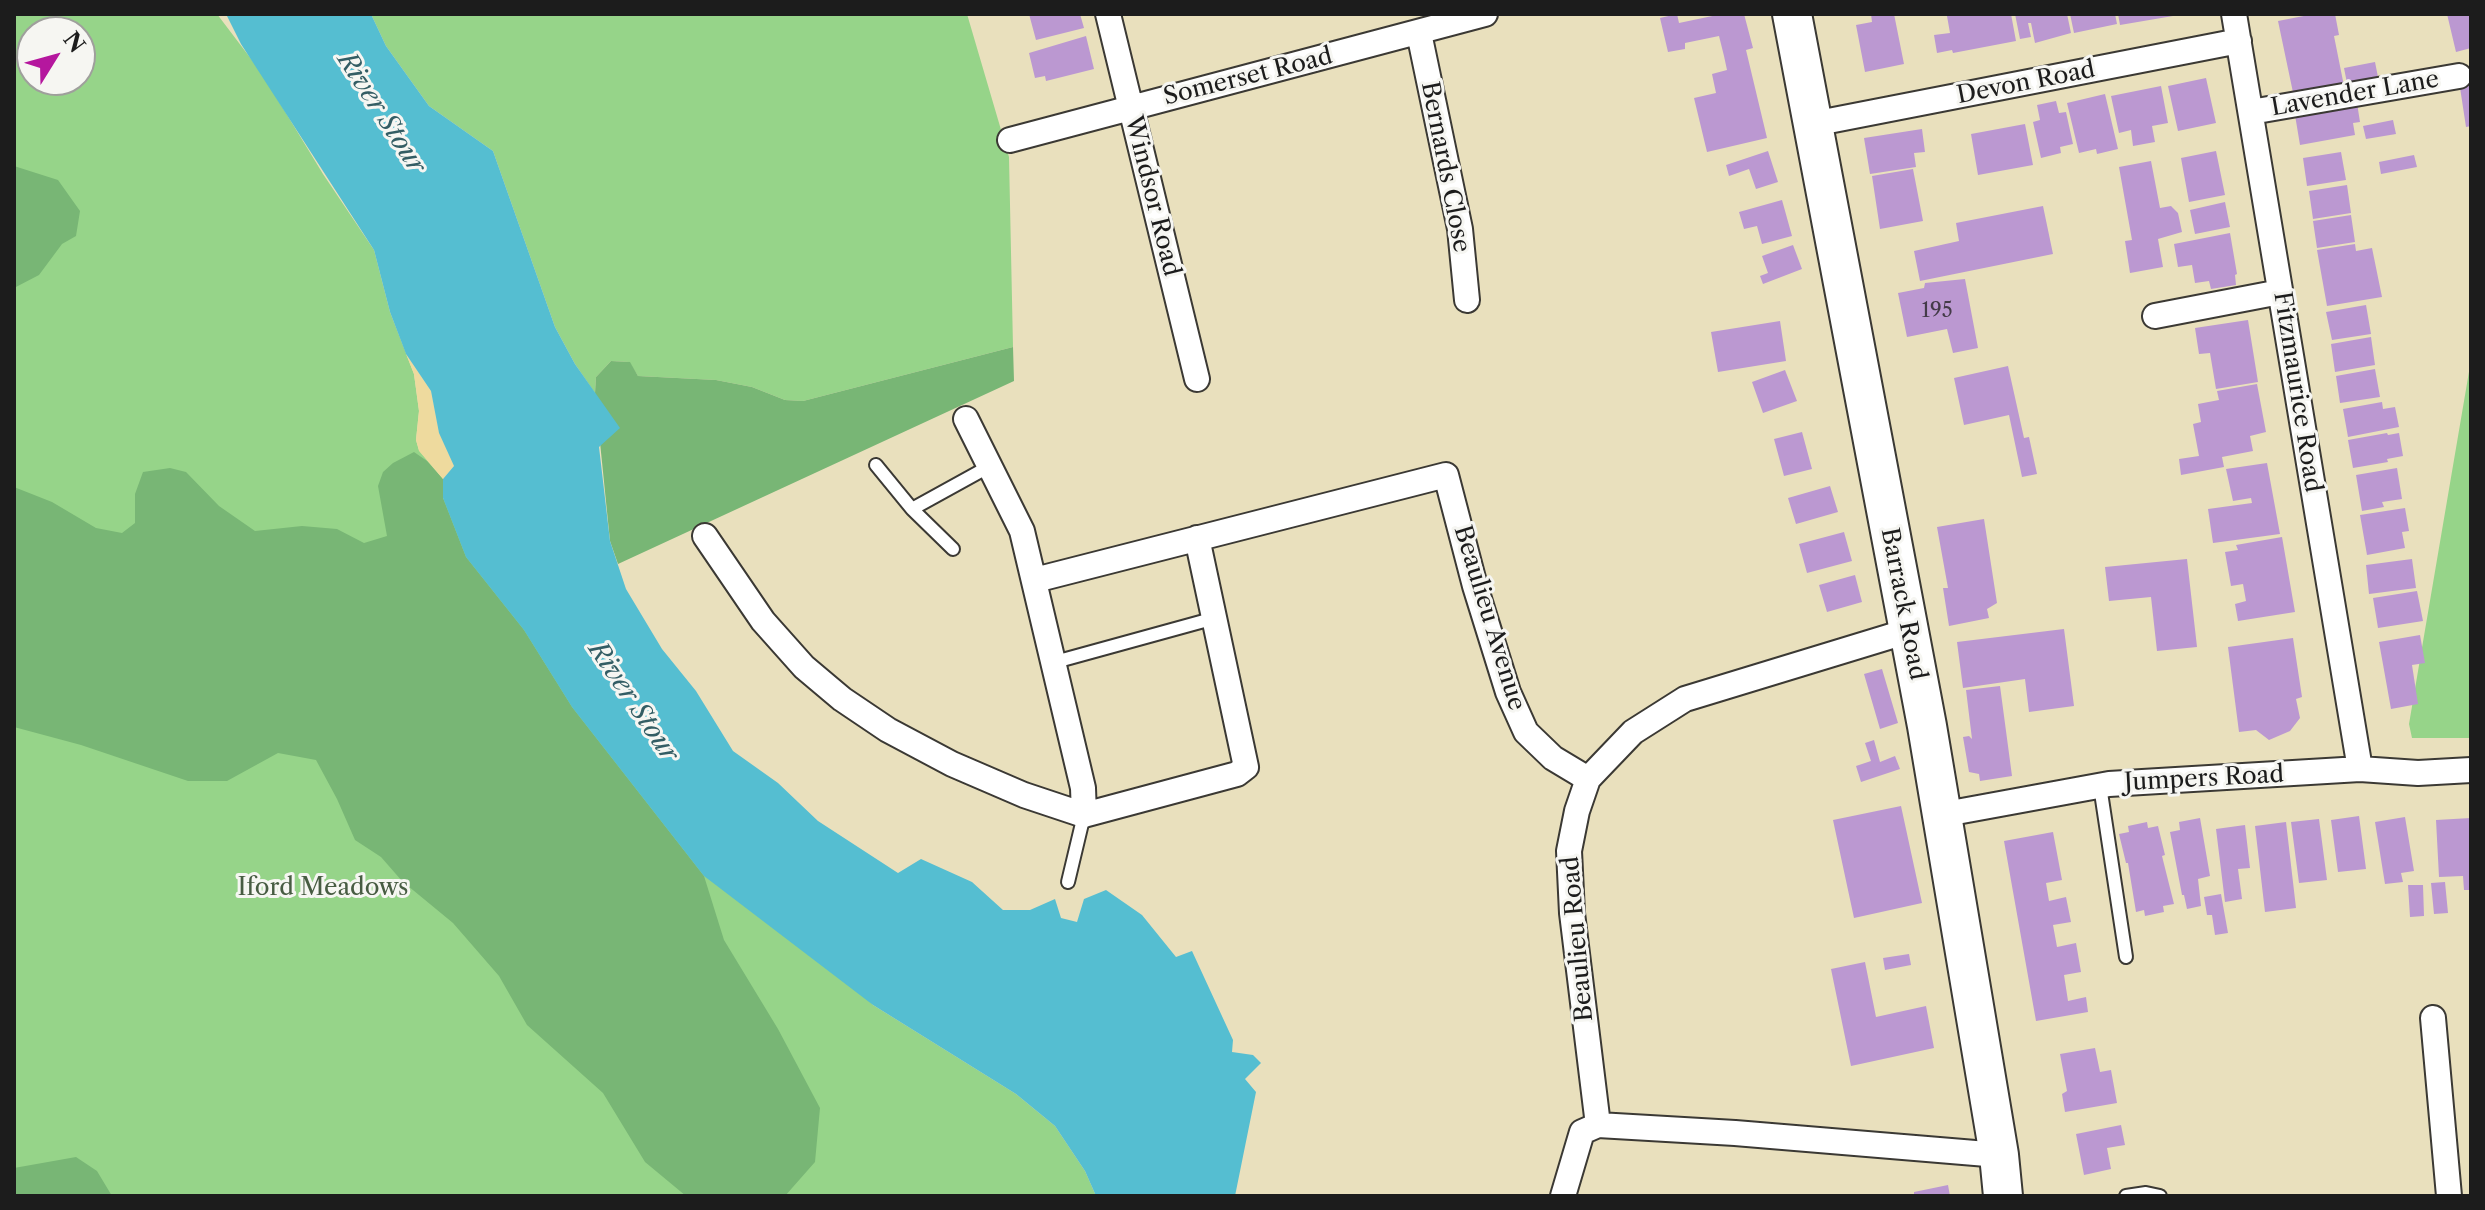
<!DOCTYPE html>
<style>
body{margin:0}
#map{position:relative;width:2485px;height:1210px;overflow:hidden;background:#e9e0bd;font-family:"Libre Caslon Text",serif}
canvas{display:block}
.frame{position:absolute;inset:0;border:16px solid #1c1c1c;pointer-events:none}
.north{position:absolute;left:16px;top:16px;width:80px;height:80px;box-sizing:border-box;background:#f6f6f2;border:2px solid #9f9f9c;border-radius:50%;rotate:53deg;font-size:22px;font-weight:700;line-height:32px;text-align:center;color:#1c1c1c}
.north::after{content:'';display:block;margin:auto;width:28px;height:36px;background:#b5179e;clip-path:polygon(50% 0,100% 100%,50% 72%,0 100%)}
</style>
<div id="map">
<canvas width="2485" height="1210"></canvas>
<div class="frame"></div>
<div class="north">N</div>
</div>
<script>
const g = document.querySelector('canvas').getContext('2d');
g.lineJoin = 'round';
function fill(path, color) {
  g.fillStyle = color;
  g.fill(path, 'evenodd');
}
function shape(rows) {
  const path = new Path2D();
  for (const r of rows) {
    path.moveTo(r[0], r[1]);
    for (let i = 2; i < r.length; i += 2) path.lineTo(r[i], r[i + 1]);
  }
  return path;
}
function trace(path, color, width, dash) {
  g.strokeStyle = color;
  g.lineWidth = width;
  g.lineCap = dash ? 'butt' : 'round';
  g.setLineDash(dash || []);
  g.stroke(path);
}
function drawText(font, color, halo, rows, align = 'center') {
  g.font = font + ' "Libre Caslon Text",serif';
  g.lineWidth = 6;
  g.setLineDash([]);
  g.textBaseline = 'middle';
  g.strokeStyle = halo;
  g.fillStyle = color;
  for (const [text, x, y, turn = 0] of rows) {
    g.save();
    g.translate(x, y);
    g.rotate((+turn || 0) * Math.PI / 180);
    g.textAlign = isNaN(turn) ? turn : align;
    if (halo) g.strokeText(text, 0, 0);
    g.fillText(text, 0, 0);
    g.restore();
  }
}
fill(shape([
 [14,14,217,14,261,72,323,174,374,250,390,312,414,374,419,411,416,440,419,450,443,479,443,498,873,1005,1016,1094,1055,1126,1085,1171,1096,1196,14,1196],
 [32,32,80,32,80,80,32,80],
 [371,14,967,14,1009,157,1013,347,803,401,785,400,752,387,716,380,638,376,629,362,611,361,596,377,595,393,575,364,555,327,493,151,429,106,386,46],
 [2471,360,2471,738,2412,738,2409,724]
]), '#96d489');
fill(shape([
 [14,166,58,180,80,211,76,236,62,244,39,275,14,288],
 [1013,347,1014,381,618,564,610,541,595,393,596,377,611,361,630,362,638,376,716,380,752,387,785,400,803,401],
 [414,452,427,461,443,479,443,498,466,557,524,630,572,707,704,876,724,940,778,1029,820,1108,815,1162,785,1196,686,1196,645,1162,603,1093,527,1025,499,976,453,923,402,881,381,857,355,840,337,799,316,760,278,753,227,781,188,781,81,745,14,727,14,487,52,502,96,528,122,533,135,523,135,494,143,472,170,468,186,472,219,506,255,531,302,526,337,529,364,543,387,536,378,486,383,472,393,463],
 [76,1157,97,1171,112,1196,14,1196,14,1168]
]), '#78b675');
fill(shape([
 [406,354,431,391,439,432,454,466,443,479,419,451,416,440,419,411,414,374]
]), '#eeda9e');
fill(shape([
 [226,14,371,14,386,46,429,106,493,151,555,327,575,364,620,428,599,447,610,541,626,589,662,649,696,691,733,751,778,783,818,821,898,873,921,859,972,882,1003,910,1030,910,1055,899,1061,918,1077,922,1084,899,1106,890,1142,915,1176,957,1192,951,1233,1040,1232,1052,1253,1055,1261,1063,1245,1079,1256,1092,1235,1196,1096,1196,1085,1171,1055,1126,1016,1094,873,1005,704,876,572,707,524,630,466,557,443,498,443,479,454,466,439,433,431,391,406,354,390,312,374,250,241,44]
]), '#55bed1');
fill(shape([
 [1029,14,1080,14,1084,28,1036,40],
 [1677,14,1679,23,1722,14,1744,14,1753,48,1746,50,1767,138,1707,152,1694,98,1716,93,1712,74,1727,70,1724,56,1719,36,1685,43,1685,49,1668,52,1660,18],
 [1871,14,1894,14,1904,64,1865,72,1856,25,1872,22],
 [1956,14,2011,14,2016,41,1953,53,1952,50,1937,53,1934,35,1950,33,1947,16],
 [2015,14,2067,14,2071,33,2035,43,2031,23,2028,23,2031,37,2020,39],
 [2070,14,2115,14,2117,24,2074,33],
 [2118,14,2172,14,2173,16,2120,25],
 [2314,14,2335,14,2339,35,2334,36,2345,91,2295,102,2278,21],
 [2447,14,2471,14,2471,48,2456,52],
 [1086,36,1094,69,1046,81,1045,76,1035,78,1029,53],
 [2375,62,2379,82,2348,88,2344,68],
 [2206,78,2216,123,2178,131,2168,86],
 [2471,80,2471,126,2466,127,2459,81],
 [2161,86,2168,123,2152,126,2155,142,2133,146,2131,130,2119,133,2111,96],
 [2105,94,2118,149,2097,154,2096,149,2079,153,2067,103],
 [2056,101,2059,113,2066,112,2073,144,2060,147,2061,153,2041,158,2033,122,2040,120,2037,105],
 [2357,103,2360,122,2353,123,2355,135,2300,145,2295,115],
 [2393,120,2396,134,2366,139,2363,126],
 [2025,124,2033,165,1978,175,1971,134],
 [1922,129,1925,152,1914,153,1916,167,1870,174,1864,138],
 [1768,151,1778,182,1756,189,1749,169,1729,176,1726,165],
 [2216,151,2225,195,2189,202,2181,158],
 [2341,152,2346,180,2307,186,2303,158],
 [2414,155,2417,167,2381,174,2379,162],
 [2151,161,2160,208,2171,206,2178,213,2182,232,2158,239,2163,267,2130,273,2125,241,2132,240,2119,167],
 [1913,169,1923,221,1880,229,1872,176],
 [2347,185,2351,213,2313,219,2309,191],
 [1782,200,1792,236,1762,244,1757,226,1744,229,1739,212],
 [2225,202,2230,227,2195,234,2190,210],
 [2043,206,2053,254,1920,281,1914,251,1959,241,1956,223],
 [2351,215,2355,242,2317,248,2313,221],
 [2230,233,2237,274,2235,275,2236,285,2211,289,2209,281,2195,283,2192,265,2178,267,2174,244],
 [2355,244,2356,251,2372,248,2382,297,2327,306,2317,250],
 [1793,245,1802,269,1763,284,1760,276,1768,273,1762,256],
 [1965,279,1978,348,1953,353,1947,329,1907,337,1898,293,1924,288,1925,283],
 [2366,305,2371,334,2332,340,2326,312],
 [2248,320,2258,382,2216,389,2210,353,2199,354,2195,328],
 [1780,321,1786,361,1718,372,1711,332],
 [2371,337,2375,365,2335,372,2331,344],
 [2008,366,2024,438,2029,437,2037,474,2022,477,2009,415,1964,425,1954,378],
 [2375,369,2380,397,2340,403,2336,376],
 [1785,370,1797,401,1763,413,1752,382],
 [2257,384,2266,432,2250,436,2253,451,2222,457,2224,467,2181,475,2179,459,2199,456,2193,424,2201,422,2198,404,2219,400,2217,391],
 [2382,402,2383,409,2395,407,2399,427,2348,437,2343,409],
 [1802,432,1812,469,1784,476,1774,439],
 [2387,433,2388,435,2399,433,2403,456,2387,459,2388,462,2353,468,2348,440],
 [2267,463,2280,534,2213,543,2208,509,2252,503,2251,498,2233,501,2226,469],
 [2397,468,2402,499,2382,502,2384,507,2362,511,2356,475],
 [1830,486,1838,512,1796,524,1788,498],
 [2405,508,2409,531,2402,532,2405,548,2367,555,2360,515],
 [1984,519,1997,603,1987,609,1989,618,1949,626,1943,588,1948,588,1937,527],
 [1844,532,1852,561,1807,573,1799,544],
 [2282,537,2295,612,2238,621,2235,604,2246,601,2243,584,2231,586,2225,552,2238,550,2236,545],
 [2187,559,2197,647,2157,651,2151,597,2109,601,2105,567],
 [2412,559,2416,588,2369,594,2366,565],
 [1855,575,1862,602,1827,612,1819,585],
 [2417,591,2423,621,2378,628,2373,598],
 [2064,629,2074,706,2029,712,2025,679,1963,688,1957,642],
 [2420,635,2425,663,2412,665,2418,704,2391,709,2379,642],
 [2293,638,2302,697,2296,699,2300,718,2290,731,2269,740,2256,730,2239,732,2228,647],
 [1882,669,1898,723,1880,729,1864,674],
 [2000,686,2012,776,1980,781,1979,774,1969,772,1963,737,1969,736,1972,739,1966,690],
 [1874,740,1880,762,1895,756,1900,769,1861,782,1856,766,1871,761,1865,743],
 [1901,806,1922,903,1854,918,1833,820],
 [2359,816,2366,869,2338,872,2331,820],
 [2405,817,2414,871,2401,873,2403,882,2385,884,2375,822],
 [2200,818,2210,876,2198,879,2201,906,2187,909,2184,895,2182,895,2170,832,2180,830,2179,822],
 [2471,818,2471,890,2464,890,2463,876,2439,877,2436,820],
 [2319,819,2327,880,2299,883,2291,822],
 [2147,822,2148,828,2158,826,2165,855,2162,856,2174,904,2163,906,2164,912,2145,916,2144,910,2136,912,2128,863,2126,863,2119,834,2129,832,2128,826],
 [2286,822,2296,908,2265,912,2255,826],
 [2245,825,2250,868,2238,869,2242,899,2225,902,2216,829],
 [2053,832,2062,880,2046,883,2049,901,2066,897,2071,922,2053,925,2057,947,2076,943,2081,972,2064,975,2068,1001,2086,997,2088,1012,2036,1021,2004,841],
 [2445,882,2448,913,2434,914,2431,883],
 [2408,885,2423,885,2424,916,2410,917],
 [2221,894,2228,933,2215,935,2212,915,2207,915,2204,897],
 [1909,954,1911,965,1885,970,1883,958],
 [1865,962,1876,1017,1926,1006,1934,1048,1851,1066,1831,969],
 [2095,1048,2100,1072,2111,1070,2117,1103,2065,1112,2062,1094,2067,1091,2060,1054],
 [2121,1125,2125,1145,2107,1148,2111,1169,2084,1175,2076,1134],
 [1948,1185,1950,1196,1914,1196,1914,1192]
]), '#bb98d1');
const service = shape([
 [876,465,912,509,953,549],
 [912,509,990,466],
 [1055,662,1215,618],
 [2100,786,2126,957],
 [1068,882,1084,815],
 [2126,1196,2146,1193,2160,1196]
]);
const minor = shape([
 [1108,14,1197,379],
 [2234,14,2360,769],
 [1419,33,1460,229,1467,300],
 [2251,112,2459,76],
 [1813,124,2239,41],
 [1010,140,1485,14],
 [2155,316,2280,292],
 [966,419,1022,531,1083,788,1084,815],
 [705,536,763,621,804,667,842,699,888,730,952,764,1024,795,1084,815,1237,774,1246,767,1197,538],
 [1035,580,1446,475,1475,586,1508,692,1526,732,1553,758,1588,779],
 [1940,815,2109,784,2360,769,2418,773,2471,770],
 [2433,1018,2449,1196],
 [1598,1125,1735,1133,1999,1155],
 [1563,1196,1582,1132,1598,1125,1572,913,1569,851,1577,811,1588,779,1633,732,1685,699,1908,631]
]);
const primary = shape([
 [1792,14,1927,726,1999,1155,2003,1196]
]);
trace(service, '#3b3934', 16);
trace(minor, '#3b3934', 28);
trace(primary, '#3b3934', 42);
trace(service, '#fff', 12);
trace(minor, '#fff', 24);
trace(primary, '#fff', 38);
drawText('20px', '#443b49', null, [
 ["195",1937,311]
]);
drawText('24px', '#1c1c1c', '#f6f6f2', [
 ["Somerset Road",1248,77,-14],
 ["Devon Road",2026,83,-11],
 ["Lavender Lane",2355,94,-10],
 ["Bernards Close",1445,167,79],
 ["Windsor Road",1152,196,76],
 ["Fitzmaurice Road",2297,392,81],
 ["Barrack Road",1903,604,79],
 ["Beaulieu Avenue",1489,618,73],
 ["Jumpers Road",2204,779,-3],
 ["Beaulieu Road",1578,939,-95]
]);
drawText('24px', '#475c42', '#f6f6f2', [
 ["Iford Meadows",323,888]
]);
drawText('italic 26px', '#335d64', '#f6f6f2', [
 ["River Stour",381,113,57],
 ["River Stour",633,702,56]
]);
</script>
